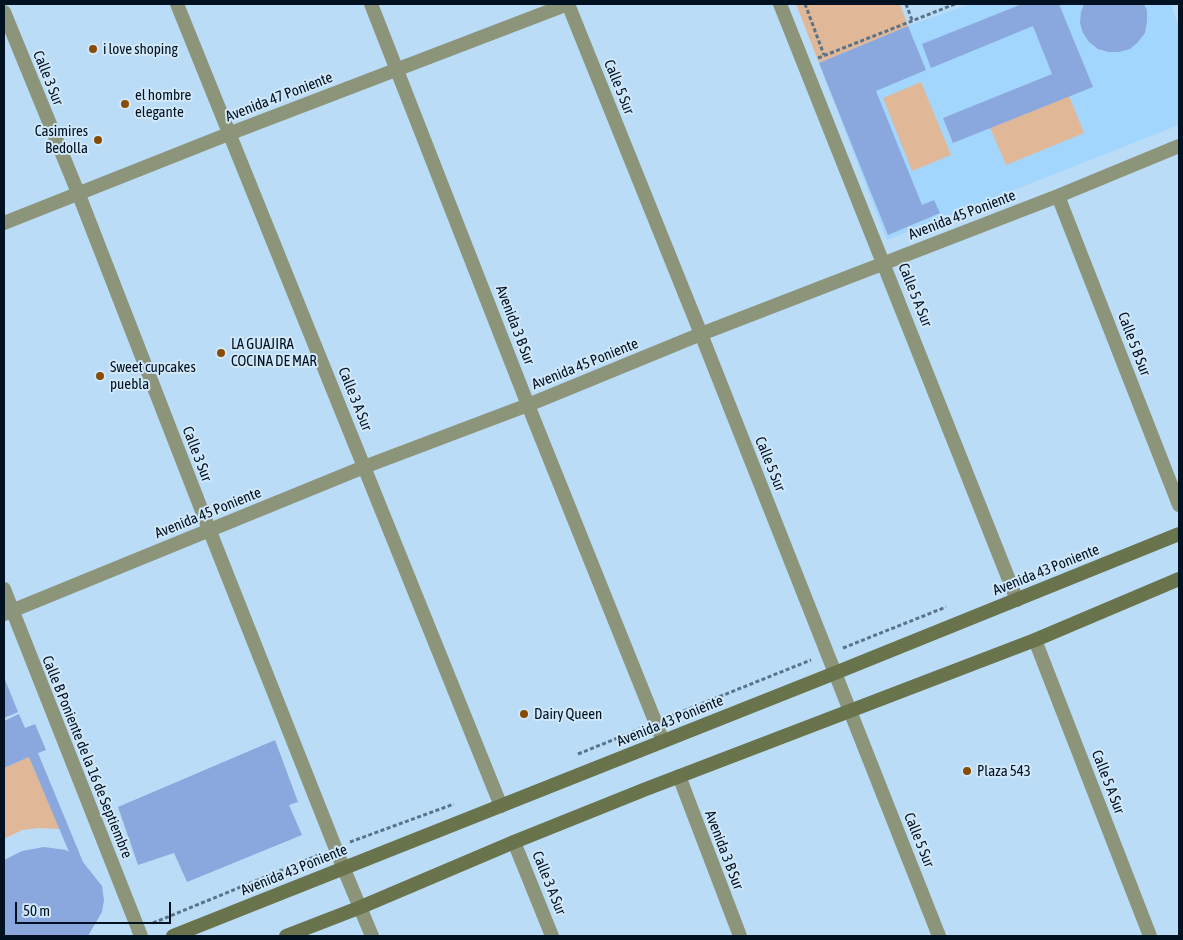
<!DOCTYPE html>
<style>
body{margin:0}
#map{position:relative;width:1183px;height:940px;overflow:hidden;background:#badcf7;font-family:"Asap Condensed",sans-serif}
canvas{display:block}
.frame{position:absolute;inset:0;border:5px solid #001221;pointer-events:none}
.scale{position:absolute;left:15px;top:902px;width:156px;height:22px;box-sizing:border-box;border:2px solid #001221;border-top:0;padding-left:6px;font-size:15px;line-height:18px;white-space:nowrap;color:#001221;-webkit-text-stroke:4px #d1e8fa;paint-order:stroke}
</style>
<div id="map">
<canvas width="1183" height="940"></canvas>
<div class="frame"></div>
<div class="scale">50 m</div>
</div>
<script>
const g = document.querySelector('canvas').getContext('2d');
g.lineJoin = 'round';
function fill(path, color) {
  g.fillStyle = color;
  g.fill(path, 'evenodd');
}
function shape(rows) {
  const path = new Path2D();
  for (const r of rows) {
    path.moveTo(r[0], r[1]);
    for (let i = 2; i < r.length; i += 2) path.lineTo(r[i], r[i + 1]);
  }
  return path;
}
function trace(path, color, width, dash) {
  g.strokeStyle = color;
  g.lineWidth = width;
  g.lineCap = dash ? 'butt' : 'round';
  g.setLineDash(dash || []);
  g.stroke(path);
}
function drawText(font, color, halo, rows, align = 'center') {
  g.font = font + ' "Asap Condensed",sans-serif';
  g.lineWidth = 4;
  g.setLineDash([]);
  g.textBaseline = 'middle';
  g.strokeStyle = halo;
  g.fillStyle = color;
  for (const [text, x, y, turn = 0] of rows) {
    g.save();
    g.translate(x, y);
    g.rotate((+turn || 0) * Math.PI / 180);
    g.textAlign = isNaN(turn) ? turn : align;
    if (halo) g.strokeText(text, 0, 0);
    g.fillText(text, 0, 0);
    g.restore();
  }
}
fill(shape([
 [970,4,1171,4,1179,27,1179,125,887,240,819,63,908,26]
]), '#a3d6fd');
fill(shape([
 [796,4,900,4,908,26,819,63],
 [921,82,951,155,912,171,883,98],
 [1069,96,1084,133,1006,165,990,128],
 [29,757,60,829,39,828,22,830,4,839,4,768]
]), '#e1b897');
fill(shape([
 [1022,4,1059,4,1093,87,953,143,943,118,1052,74,1033,26,931,68,922,44],
 [1084,4,1144,4,1147,10,1147,21,1145,33,1138,42,1130,49,1119,52,1108,52,1098,49,1089,42,1083,33,1080,23,1081,12],
 [908,26,926,70,876,91,922,205,934,200,940,213,888,235,819,63],
 [4,677,18,712,4,718],
 [19,714,25,728,35,724,46,750,38,753,83,862,102,886,104,900,102,912,88,936,4,936,4,860,22,851,44,847,66,850,69,852,29,757,4,768,4,721],
 [275,740,298,802,289,805,302,835,187,882,174,853,138,865,118,807]
]), '#8aa8de');
trace(shape([
 [805,4,824,55],
 [906,4,912,20],
 [818,58,955,4],
 [843,648,946,607],
 [671,716,811,660],
 [578,754,640,729],
 [350,842,454,804],
 [153,923,321,854]
]), '#597388', 3, [4, 2.5]);
trace(shape([
 [177,4,501,806],
 [371,4,528,405,663,741],
 [568,4,701,334,939,936],
 [780,4,1017,600],
 [4,12,79,195,209,529,343,867,372,936],
 [1058,196,1179,505],
 [4,223,231,133,568,4],
 [4,589,141,936],
 [4,614,364,467,528,405,701,334,1058,196,1179,146],
 [1035,640,1150,936],
 [679,776,740,936],
 [514,842,552,936]
]), '#8c947a', 14);
trace(shape([
 [173,936,835,673,1179,534],
 [286,936,361,907,514,842,646,789,1035,640,1179,579]
]), '#69744d', 14);
for (const [x, y, r, color] of [
 [93,49,5,"#874b04"],
 [125,104,5,"#874b04"],
 [98,140,5,"#874b04"],
 [221,353,5,"#874b04"],
 [100,376,5,"#874b04"],
 [524,714,5,"#874b04"],
 [967,771,5,"#874b04"]
]) {
  const dot = new Path2D();
  dot.arc(x, y, r, 0, 2 * Math.PI);
  g.fillStyle = color;
  g.fill(dot);
  trace(dot, '#d1e8fa', 2);
}
drawText('15px', '#001221', '#d1e8fa', [
 ["i love shoping",103,49],
 ["el hombre",135,95],
 ["elegante",135,112],
 ["Casimires",88,131,"right"],
 ["Bedolla",88,148,"right"],
 ["LA GUAJIRA",231,344],
 ["COCINA DE MAR",231,361],
 ["Sweet cupcakes",110,367],
 ["puebla",110,384],
 ["Dairy Queen",534,714],
 ["Plaza 543",977,771]
], 'left');
drawText('15px', '#001221', '#d1e8fa', [
 ["Calle 3 Sur",48,78,68],
 ["Calle 5 Sur",619,87,68],
 ["Avenida 47 Poniente",279,97,-21],
 ["Avenida 45 Poniente",962,215,-21],
 ["Calle 5 A Sur",915,295,68],
 ["Avenida 3 B Sur",515,325,69],
 ["Calle 5 B Sur",1134,344,69],
 ["Avenida 45 Poniente",585,364,-22],
 ["Calle 3 A Sur",355,399,68],
 ["Calle 3 Sur",197,454,69],
 ["Calle 5 Sur",770,464,68],
 ["Avenida 45 Poniente",208,513,-22],
 ["Avenida 43 Poniente",1046,570,-22],
 ["Avenida 43 Poniente",670,721,-22],
 ["Calle B Poniente de la 16 de Septiembre",87,757,68],
 ["Calle 5 A Sur",1108,782,69],
 ["Calle 5 Sur",919,840,68],
 ["Avenida 3 B Sur",724,850,69],
 ["Avenida 43 Poniente",294,870,-22],
 ["Calle 3 A Sur",549,883,68]
]);
</script>
